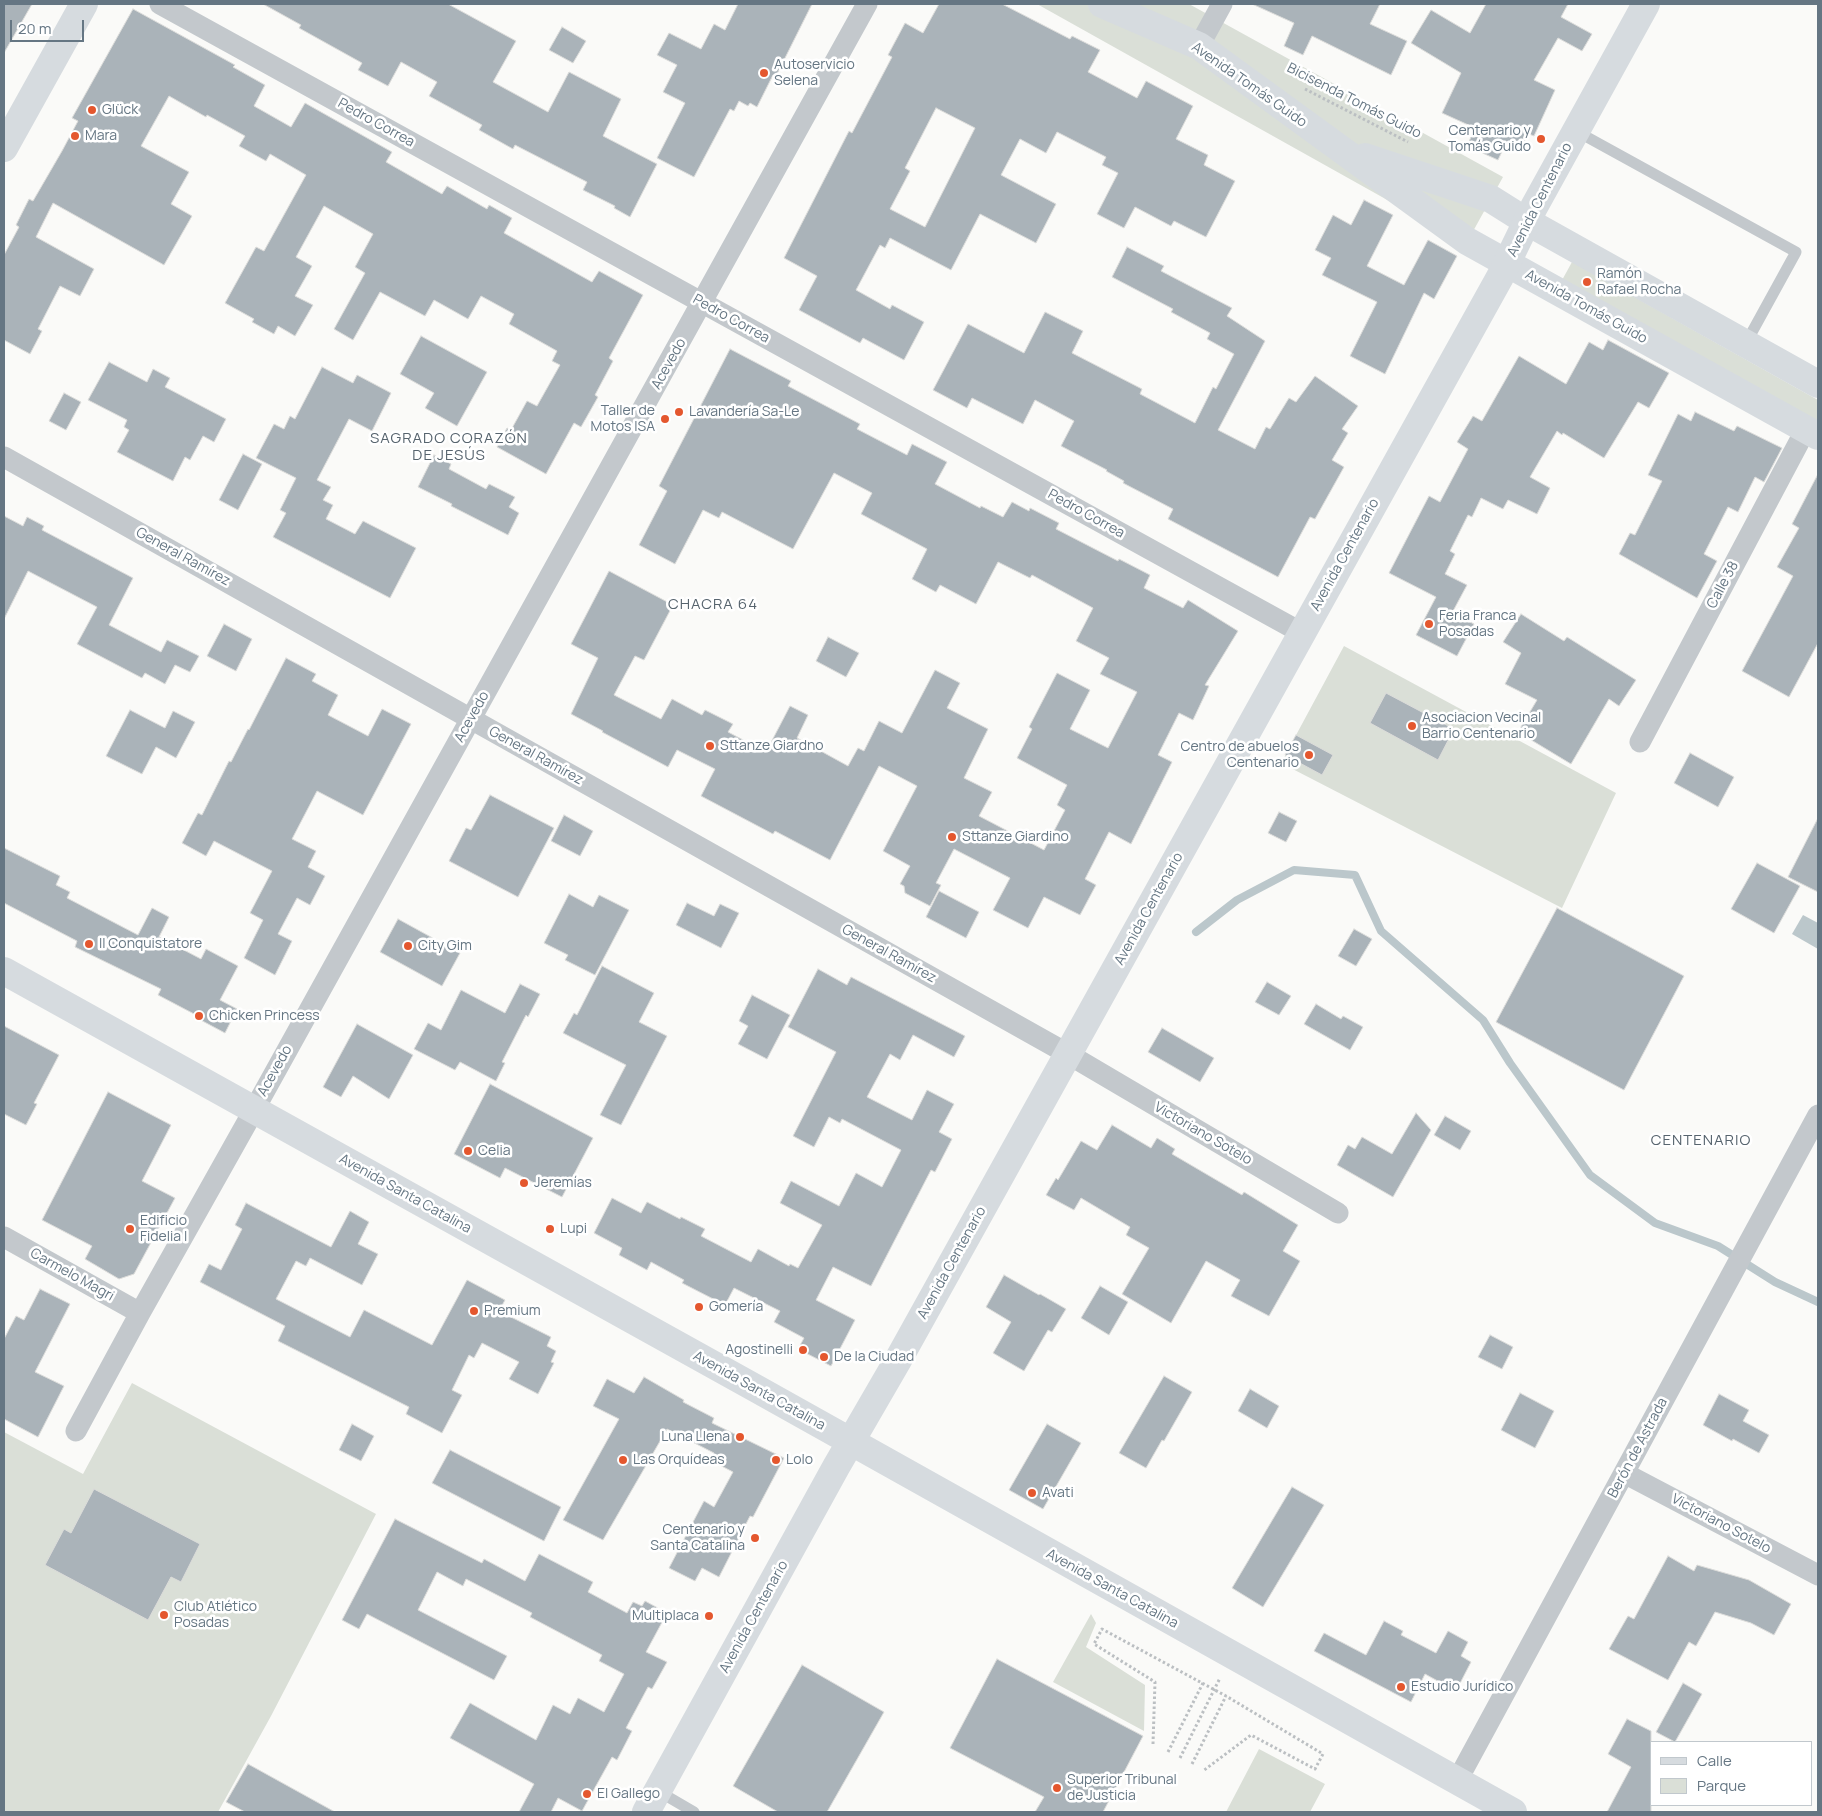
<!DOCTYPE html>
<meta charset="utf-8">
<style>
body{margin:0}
#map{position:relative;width:1822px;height:1816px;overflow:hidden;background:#fafaf8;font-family:Manrope,sans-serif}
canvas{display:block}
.frame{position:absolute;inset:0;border:5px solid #657683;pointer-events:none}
.legend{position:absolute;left:1650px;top:1741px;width:162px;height:65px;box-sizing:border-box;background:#fff;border:1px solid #c1c8cd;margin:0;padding:6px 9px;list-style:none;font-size:15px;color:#657683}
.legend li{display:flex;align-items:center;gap:10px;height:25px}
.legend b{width:25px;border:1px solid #c1c8cd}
.scale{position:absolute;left:10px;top:20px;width:74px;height:22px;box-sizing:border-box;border:2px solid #657683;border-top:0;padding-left:6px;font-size:15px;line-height:18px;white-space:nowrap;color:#657683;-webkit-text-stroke:4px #fff;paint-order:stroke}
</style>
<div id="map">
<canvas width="1822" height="1816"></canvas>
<div class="frame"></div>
<ul class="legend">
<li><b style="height:6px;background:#d6dbdf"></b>Calle</li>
<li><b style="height:14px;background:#dadfd7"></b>Parque</li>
</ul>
<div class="scale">20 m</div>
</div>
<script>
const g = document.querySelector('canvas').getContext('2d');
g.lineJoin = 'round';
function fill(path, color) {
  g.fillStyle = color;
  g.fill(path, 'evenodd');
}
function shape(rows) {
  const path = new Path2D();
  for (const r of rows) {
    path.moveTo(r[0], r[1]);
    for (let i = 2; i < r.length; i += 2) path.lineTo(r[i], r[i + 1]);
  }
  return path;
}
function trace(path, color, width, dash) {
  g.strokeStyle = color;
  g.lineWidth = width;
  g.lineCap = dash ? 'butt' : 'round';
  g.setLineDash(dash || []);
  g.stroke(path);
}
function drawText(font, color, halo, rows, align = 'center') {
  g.font = font + ' Manrope,sans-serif';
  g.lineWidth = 5;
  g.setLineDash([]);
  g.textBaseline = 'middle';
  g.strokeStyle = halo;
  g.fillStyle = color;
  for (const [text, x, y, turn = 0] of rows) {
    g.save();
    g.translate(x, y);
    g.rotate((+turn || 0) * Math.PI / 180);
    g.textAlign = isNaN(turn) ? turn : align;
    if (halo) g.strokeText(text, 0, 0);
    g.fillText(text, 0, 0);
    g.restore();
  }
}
fill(shape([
 [1037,4,1189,4,1503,177,1466,244],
 [1572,262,1818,400,1818,425,1561,282],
 [1344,646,1616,793,1562,908,1281,763],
 [132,1383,376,1514,271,1716,218,1812,4,1812,4,1432,83,1474],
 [1091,1614,1096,1623,1086,1647,1145,1685,1144,1731,1053,1682],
 [1259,1749,1325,1784,1310,1812,1226,1812]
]), '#dadfd7');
fill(shape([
 [1803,915,1818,923,1818,949,1792,934]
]), '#bbc7cb');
trace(shape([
 [1196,932,1237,900,1294,870,1355,875,1381,931,1483,1020,1510,1063,1590,1175,1655,1223,1718,1246,1775,1282,1818,1302]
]), '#bbc7cb', 8);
const building = shape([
 [4,4,32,4,4,53,4,4],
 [263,4,448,4,516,41,493,82,548,112,569,72,621,99,603,136,657,164,630,217,614,208,615,206,583,190,587,182,515,145,513,149,479,130,482,125,429,96,437,82,401,62,388,86,358,70,362,63,299,28,301,25,263,4],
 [738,4,812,4,776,76,773,75,757,107,750,103,748,106,739,101,734,111,730,109,694,177,657,158,685,103,663,92,677,65,657,55,669,33,701,49,714,24,725,30,738,4],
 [939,4,1002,4,1070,39,1072,36,1100,50,1088,72,1137,98,1146,81,1193,106,1176,139,1208,155,1204,165,1235,181,1206,237,1174,221,1171,226,1135,207,1124,228,1097,214,1118,173,1102,165,1106,157,1057,132,1046,153,1020,139,1001,175,1056,204,1036,243,980,214,951,270,890,238,885,248,880,245,856,290,890,309,892,305,924,322,904,360,863,338,860,343,799,310,817,276,784,258,849,131,852,133,892,57,888,55,905,23,923,33,939,4],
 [936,108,975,128,925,227,890,209,910,171,905,168,936,108],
 [1252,4,1380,4,1370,24,1407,41,1391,75,1312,36,1303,55,1284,46,1294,23,1252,4],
 [1486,4,1568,4,1561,17,1592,34,1582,51,1558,38,1534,80,1555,90,1534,136,1529,134,1524,142,1519,140,1515,150,1505,145,1498,160,1467,146,1475,128,1442,113,1461,73,1411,43,1431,10,1470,33,1486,4],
 [133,9,235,65,233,67,265,85,254,106,291,127,305,103,392,152,386,162,442,194,447,186,487,209,489,205,512,218,504,233,592,282,599,271,643,295,609,358,613,361,595,395,598,397,581,427,574,423,546,474,497,447,507,428,511,430,527,401,537,406,560,365,552,361,557,351,509,324,514,314,481,296,468,319,434,300,425,316,380,292,353,340,334,329,365,273,355,267,373,234,324,206,296,257,312,266,295,296,313,305,295,336,278,326,274,334,252,322,254,319,225,303,256,247,264,251,306,175,270,154,266,161,239,146,245,136,207,115,206,117,169,96,141,146,189,172,171,204,192,216,164,265,53,203,36,237,94,269,80,296,60,286,38,329,42,331,30,354,4,340,4,255,19,227,16,225,29,199,33,201,62,151,78,121,72,118,133,9],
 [562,27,586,41,573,63,549,50,562,27],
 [1364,200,1393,215,1367,266,1404,285,1428,240,1457,256,1434,299,1424,293,1385,374,1350,356,1377,302,1322,275,1331,258,1315,250,1333,215,1351,225,1364,200],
 [1127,247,1164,266,1161,271,1232,308,1227,316,1265,341,1218,430,1255,449,1266,427,1270,429,1289,398,1296,402,1315,376,1358,406,1342,429,1348,433,1332,460,1344,467,1315,519,1310,517,1278,577,1168,519,1173,509,1123,483,1124,481,1106,471,1107,470,1061,446,1074,421,1035,400,1023,424,972,398,967,408,933,390,968,324,1024,353,1045,312,1083,331,1072,353,1142,389,1140,394,1195,423,1213,387,1216,389,1234,354,1207,339,1210,333,1171,312,1173,309,1112,277,1127,247],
 [421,336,487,372,457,426,425,408,434,393,400,374,421,336],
 [1608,340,1669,373,1649,408,1638,402,1604,458,1563,433,1562,435,1557,431,1530,477,1550,488,1537,514,1508,500,1503,509,1481,498,1472,517,1468,515,1450,551,1455,554,1445,574,1467,585,1452,613,1474,624,1457,656,1416,635,1436,597,1389,573,1429,496,1440,502,1468,449,1457,442,1473,416,1482,421,1519,356,1566,384,1589,342,1603,350,1608,340],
 [730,349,791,381,788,386,860,424,857,429,907,455,912,444,947,462,935,484,980,508,981,506,1003,517,1012,502,1029,511,1030,508,1059,523,1056,529,1118,561,1119,559,1150,575,1144,588,1183,608,1188,600,1238,631,1205,685,1209,686,1193,720,1179,713,1158,755,1172,762,1131,844,1109,832,1085,879,1096,885,1080,915,1044,897,1028,928,993,910,1010,878,954,849,936,883,941,885,930,906,905,893,904,886,900,884,910,866,883,851,917,786,879,766,830,860,775,831,773,834,701,796,715,769,677,750,668,767,602,732,603,731,571,714,598,658,571,644,609,571,673,605,644,660,635,656,614,695,661,719,672,699,702,715,705,710,733,724,728,732,766,752,790,706,808,715,797,738,848,766,858,748,864,751,879,721,902,733,935,670,960,683,947,708,988,729,964,778,992,792,979,816,1044,850,1065,810,1057,805,1067,785,1017,758,1032,729,1029,727,1057,673,1090,690,1070,729,1108,748,1137,692,1100,674,1109,658,1076,641,1093,608,1032,575,1030,578,998,562,976,604,940,585,936,592,912,579,927,549,861,514,872,493,834,473,793,549,722,512,719,518,703,510,675,564,639,545,667,491,659,486,730,349],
 [109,362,147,382,153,369,170,378,165,387,226,419,214,442,203,436,190,460,185,457,173,481,117,452,129,430,124,427,127,420,88,400,109,362],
 [322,367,353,383,357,375,391,393,372,431,349,419,317,480,331,487,323,500,333,505,326,519,355,534,363,521,416,548,390,598,273,537,286,513,280,510,296,478,256,458,274,424,284,429,290,416,295,419,322,367],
 [64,393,81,402,66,430,49,421,64,393],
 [1695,412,1734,431,1737,426,1782,448,1764,482,1755,477,1738,512,1728,507,1704,554,1717,561,1697,598,1619,554,1630,533,1635,535,1662,481,1648,475,1678,414,1691,421,1695,412],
 [243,454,262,464,238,510,219,500,243,454],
 [434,455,451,464,449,469,486,489,489,484,515,497,509,507,519,513,508,535,451,506,452,504,418,487,434,455],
 [1818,474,1818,643,1789,697,1742,671,1793,576,1777,567,1799,528,1792,524,1818,474],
 [4,516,23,526,27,517,44,526,42,530,133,578,109,625,161,652,167,640,199,656,190,672,175,665,165,684,145,673,142,678,77,644,97,607,28,571,4,619,4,516],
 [1521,614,1564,641,1567,637,1636,680,1619,706,1609,699,1571,764,1518,732,1537,700,1505,684,1521,653,1503,642,1521,614],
 [224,624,252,639,236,671,207,656,224,624],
 [828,637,859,653,846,677,816,661,828,637],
 [286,658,316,674,312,681,338,695,328,715,368,736,382,709,411,724,363,815,317,791,292,839,316,851,308,867,325,876,310,905,297,898,278,934,292,941,275,975,244,958,263,920,250,913,272,871,214,841,206,856,182,843,198,813,202,815,229,761,231,762,248,729,249,730,286,658],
 [1386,693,1454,729,1438,760,1370,723,1386,693],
 [130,710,165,728,173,711,195,722,176,758,156,747,142,774,106,756,130,710],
 [1296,735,1333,755,1322,775,1285,755,1296,735],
 [1690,753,1734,777,1718,807,1674,783,1690,753],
 [490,795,554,828,518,897,449,861,466,828,471,830,490,795],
 [1279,812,1297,821,1286,842,1268,833,1279,812],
 [564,815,593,831,580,856,551,841,564,815],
 [1818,818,1818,892,1788,877,1818,818],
 [4,848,60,876,56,885,70,892,67,898,138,935,152,908,169,917,159,937,201,959,206,949,238,966,220,1000,237,1009,225,1033,195,1017,196,1015,158,995,161,989,75,947,77,941,4,903,4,848],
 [1757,863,1800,886,1774,933,1731,909,1757,863],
 [939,891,979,912,966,938,926,917,939,891],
 [569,894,593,907,599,895,629,910,595,975,565,960,568,955,544,943,569,894],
 [687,903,714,916,720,904,739,913,721,948,676,925,687,903],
 [1557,908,1684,976,1624,1090,1496,1022,1557,908],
 [398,919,460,953,442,986,380,952,398,919],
 [1354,929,1372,939,1356,966,1338,956,1354,929],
 [602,966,654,993,639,1022,667,1036,621,1125,600,1115,626,1065,563,1033,574,1013,577,1015,602,966],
 [818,969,847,985,851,977,965,1036,954,1057,913,1035,900,1060,890,1054,867,1097,912,1120,927,1090,954,1104,939,1132,952,1139,935,1172,931,1170,871,1286,833,1267,816,1300,855,1320,831,1366,798,1349,804,1338,774,1322,780,1311,734,1288,725,1305,682,1283,684,1280,651,1262,647,1270,619,1255,622,1248,594,1233,612,1198,641,1213,647,1202,680,1219,681,1217,705,1229,701,1236,751,1262,758,1249,789,1266,790,1264,798,1268,822,1225,780,1203,791,1181,839,1206,856,1173,882,1187,901,1150,842,1119,840,1123,829,1117,814,1147,793,1136,836,1052,788,1027,818,969],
 [1267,982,1291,996,1279,1015,1255,1002,1267,982],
 [520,984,540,994,528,1017,526,1015,502,1062,505,1063,496,1081,460,1062,455,1070,414,1049,428,1023,441,1030,461,990,505,1013,520,984],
 [752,995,790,1015,767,1059,738,1044,748,1026,739,1021,752,995],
 [1316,1004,1341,1019,1343,1016,1363,1027,1350,1050,1304,1024,1316,1004],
 [357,1024,413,1055,389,1099,353,1076,341,1097,323,1087,357,1024],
 [4,1026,59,1055,34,1103,37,1104,26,1125,4,1114,4,1026],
 [1162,1028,1214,1058,1200,1082,1148,1052,1162,1028],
 [490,1084,593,1138,562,1197,505,1168,500,1178,454,1154,490,1084],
 [108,1092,171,1125,142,1181,175,1198,134,1274,119,1279,85,1259,92,1246,42,1220,108,1092],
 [1416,1113,1431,1130,1393,1197,1337,1165,1348,1145,1355,1149,1362,1137,1392,1154,1416,1113],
 [1445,1116,1471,1131,1460,1150,1434,1135,1445,1116],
 [1112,1125,1151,1148,1157,1138,1175,1149,1172,1154,1242,1195,1244,1192,1298,1225,1283,1251,1300,1261,1269,1316,1231,1296,1240,1280,1206,1261,1171,1323,1122,1294,1149,1248,1126,1235,1130,1227,1081,1198,1074,1210,1046,1195,1056,1178,1058,1180,1081,1141,1097,1150,1112,1125],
 [246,1203,331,1247,350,1211,369,1222,358,1244,378,1254,362,1285,310,1258,306,1266,296,1261,276,1299,350,1337,364,1310,432,1345,467,1280,505,1300,499,1311,551,1337,547,1346,556,1351,551,1362,554,1363,538,1394,509,1379,519,1362,482,1343,474,1358,469,1355,452,1390,462,1395,442,1433,406,1414,409,1407,278,1341,285,1326,200,1282,209,1264,221,1270,242,1229,235,1225,246,1203],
 [1004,1275,1039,1295,1040,1294,1066,1309,1052,1332,1048,1330,1024,1371,993,1353,1011,1322,986,1307,1004,1275],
 [1100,1286,1128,1302,1109,1335,1081,1318,1100,1286],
 [40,1289,70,1304,35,1372,64,1386,38,1437,4,1419,4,1339,16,1316,24,1320,40,1289],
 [1490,1335,1513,1347,1502,1369,1478,1357,1490,1335],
 [1164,1376,1192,1392,1164,1441,1162,1440,1146,1468,1119,1453,1164,1376],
 [644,1377,684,1400,683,1402,714,1418,712,1423,784,1458,753,1517,750,1516,719,1577,702,1568,695,1581,669,1568,704,1501,714,1507,733,1472,710,1460,714,1453,667,1429,603,1540,563,1520,619,1419,593,1406,607,1379,634,1393,644,1377],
 [1250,1389,1279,1406,1267,1428,1238,1411,1250,1389],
 [1520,1393,1554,1411,1535,1448,1501,1430,1520,1393],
 [1719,1394,1749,1410,1743,1421,1769,1435,1759,1453,1733,1439,1732,1441,1703,1425,1719,1394],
 [352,1424,374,1436,361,1461,339,1450,352,1424],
 [1047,1424,1081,1443,1043,1509,1009,1490,1047,1424],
 [450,1450,561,1507,544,1541,432,1483,450,1450],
 [1292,1487,1324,1505,1263,1607,1232,1588,1292,1487],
 [94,1489,200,1544,181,1582,171,1577,148,1620,45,1565,64,1529,71,1533,94,1489],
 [395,1519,482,1563,484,1559,525,1581,539,1554,593,1582,588,1592,627,1613,633,1602,642,1606,645,1601,667,1613,646,1652,667,1662,652,1689,648,1687,626,1728,632,1731,617,1760,612,1757,582,1811,558,1798,551,1812,519,1812,534,1784,450,1738,470,1703,536,1740,553,1705,570,1714,578,1698,604,1712,624,1674,599,1661,602,1655,530,1617,532,1613,466,1579,463,1586,437,1572,418,1610,507,1656,494,1680,367,1614,359,1629,342,1620,395,1519],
 [1668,1556,1694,1571,1697,1565,1749,1580,1791,1604,1774,1635,1751,1623,1715,1612,1696,1646,1689,1642,1668,1680,1609,1649,1628,1616,1634,1619,1668,1556],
 [1384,1621,1403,1631,1401,1635,1436,1653,1448,1631,1468,1642,1461,1656,1471,1662,1456,1691,1425,1674,1411,1702,1314,1651,1324,1633,1366,1655,1384,1621],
 [997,1659,1143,1736,1103,1812,1035,1812,1044,1797,950,1748,997,1659],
 [802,1665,884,1712,827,1812,778,1812,733,1786,802,1665],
 [1683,1683,1702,1694,1675,1742,1656,1732,1683,1683],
 [1627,1719,1651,1731,1651,1812,1607,1812,1631,1767,1608,1754,1627,1719],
 [248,1764,335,1812,245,1812,226,1802,248,1764]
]);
fill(building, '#aab3b9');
trace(building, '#dcdcda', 1);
trace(shape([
 [1305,89,1408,142],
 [1153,1744,1155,1682,1094,1644,1102,1629,1226,1696,1323,1754,1315,1769,1251,1735,1203,1771],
 [1168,1752,1203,1683],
 [1180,1758,1220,1678],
 [1192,1764,1226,1696]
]), '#bbbfc2', 3, [2.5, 2.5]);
trace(shape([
 [1576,131,1796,252,1746,343],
 [658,1791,694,1812]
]), '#c3c8cc', 11);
trace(shape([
 [160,4,1302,633],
 [1199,46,1222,4],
 [4,457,1068,1054,1338,1213],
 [1640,742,1806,429],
 [4,1237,140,1313],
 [76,1431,140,1313,254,1110,867,4],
 [1624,1473,1818,1575],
 [1457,1781,1818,1115]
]), '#c3c8cc', 21);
trace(shape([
 [1102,4,1199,46,1467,241,1818,436],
 [1365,157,1491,199,1526,221,1818,384]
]), '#d6dbdf', 28);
trace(shape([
 [4,148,84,4],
 [4,971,757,1389,1513,1812],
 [646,1812,836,1467,898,1360,1500,277,1534,207,1646,4]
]), '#d6dbdf', 28);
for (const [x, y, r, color] of [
 [764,73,5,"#e4572e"],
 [92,110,5,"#e4572e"],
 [75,136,5,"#e4572e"],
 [1541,139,5,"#e4572e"],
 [1587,282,5,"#e4572e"],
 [679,412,5,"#e4572e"],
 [665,419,5,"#e4572e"],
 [1429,624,5,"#e4572e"],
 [1412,726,5,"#e4572e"],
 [710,746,5,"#e4572e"],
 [1309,755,5,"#e4572e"],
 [952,837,5,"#e4572e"],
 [89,944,5,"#e4572e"],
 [408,946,5,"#e4572e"],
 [199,1016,5,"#e4572e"],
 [468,1151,5,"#e4572e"],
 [524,1183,5,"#e4572e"],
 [130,1229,5,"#e4572e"],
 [550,1229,5,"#e4572e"],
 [699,1307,5,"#e4572e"],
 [474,1311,5,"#e4572e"],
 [803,1350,5,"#e4572e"],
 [824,1357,5,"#e4572e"],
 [740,1437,5,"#e4572e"],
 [623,1460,5,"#e4572e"],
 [776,1460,5,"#e4572e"],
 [1032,1493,5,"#e4572e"],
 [755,1538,5,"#e4572e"],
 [164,1615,5,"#e4572e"],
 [709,1616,5,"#e4572e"],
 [1401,1687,5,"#e4572e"],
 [1057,1788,5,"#e4572e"],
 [587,1794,5,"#e4572e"]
]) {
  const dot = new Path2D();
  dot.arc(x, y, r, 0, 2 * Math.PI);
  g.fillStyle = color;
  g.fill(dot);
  trace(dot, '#fff', 2);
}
drawText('14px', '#657683', '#fff', [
 ["Autoservicio",774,65],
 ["Selena",774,81],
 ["Glück",102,110],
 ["Centenario y",1531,131,"right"],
 ["Tomás Guido",1531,147,"right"],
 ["Mara",85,136],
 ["Ramón",1597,274],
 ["Rafael Rocha",1597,290],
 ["Taller de",655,411,"right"],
 ["Motos ISA",655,427,"right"],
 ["Lavandería Sa-Le",689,412],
 ["Feria Franca",1439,616],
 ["Posadas",1439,632],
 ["Asociacion Vecinal",1422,718],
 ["Barrio Centenario",1422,734],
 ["Sttanze Giardno",720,746],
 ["Centro de abuelos",1299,747,"right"],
 ["Centenario",1299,763,"right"],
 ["Sttanze Giardino",962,837],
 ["Il Conquistatore",99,944],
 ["City Gim",418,946],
 ["Chicken Princess",209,1016],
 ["Celia",478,1151],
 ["Jeremías",534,1183],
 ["Edificio",140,1221],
 ["Fidelia I",140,1237],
 ["Lupi",560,1229],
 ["Gomería",709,1307],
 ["Premium",484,1311],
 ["Agostinelli",793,1350,"right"],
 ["De la Ciudad",834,1357],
 ["Luna Llena",730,1437,"right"],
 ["Las Orquídeas",633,1460],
 ["Lolo",786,1460],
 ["Avati",1042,1493],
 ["Centenario y",745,1530,"right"],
 ["Santa Catalina",745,1546,"right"],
 ["Club Atlético",174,1607],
 ["Posadas",174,1623],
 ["Multiplaca",699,1616,"right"],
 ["Estudio Jurídico",1411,1687],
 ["Superior Tribunal",1067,1780],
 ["de Justicia",1067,1796],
 ["El Gallego",597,1794]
], 'left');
drawText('14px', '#657683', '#fff', [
 ["Avenida Tomás Guido",1249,85,35],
 ["Bicisenda Tomás Guido",1354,101,27],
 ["Pedro Correa",376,123,29],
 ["Avenida Centenario",1540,200,-63],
 ["Avenida Tomás Guido",1586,307,29],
 ["Pedro Correa",731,319,29],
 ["Acevedo",669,364,-61],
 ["Pedro Correa",1086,514,29],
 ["Avenida Centenario",1345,555,-61],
 ["General Ramírez",183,557,29],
 ["Calle 38",1723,585,-62],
 ["Acevedo",472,717,-61],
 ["General Ramírez",536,756,29],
 ["Avenida Centenario",1149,909,-61],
 ["General Ramírez",889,954,29],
 ["Acevedo",275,1071,-61],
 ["Victoriano Sotelo",1203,1134,30],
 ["Avenida Santa Catalina",405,1194,29],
 ["Avenida Centenario",952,1263,-61],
 ["Carmelo Magri",72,1275,29],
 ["Avenida Santa Catalina",759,1391,29],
 ["Berón de Astrada",1638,1448,-62],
 ["Victoriano Sotelo",1721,1524,28],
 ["Avenida Santa Catalina",1112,1589,29],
 ["Avenida Centenario",754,1617,-61]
]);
g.letterSpacing = '1px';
drawText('15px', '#57646e', '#fff', [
 ["SAGRADO CORAZÓN",449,439],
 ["DE JESÚS",449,456],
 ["CHACRA 64",713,605],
 ["CENTENARIO",1701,1141]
]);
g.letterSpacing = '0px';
</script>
